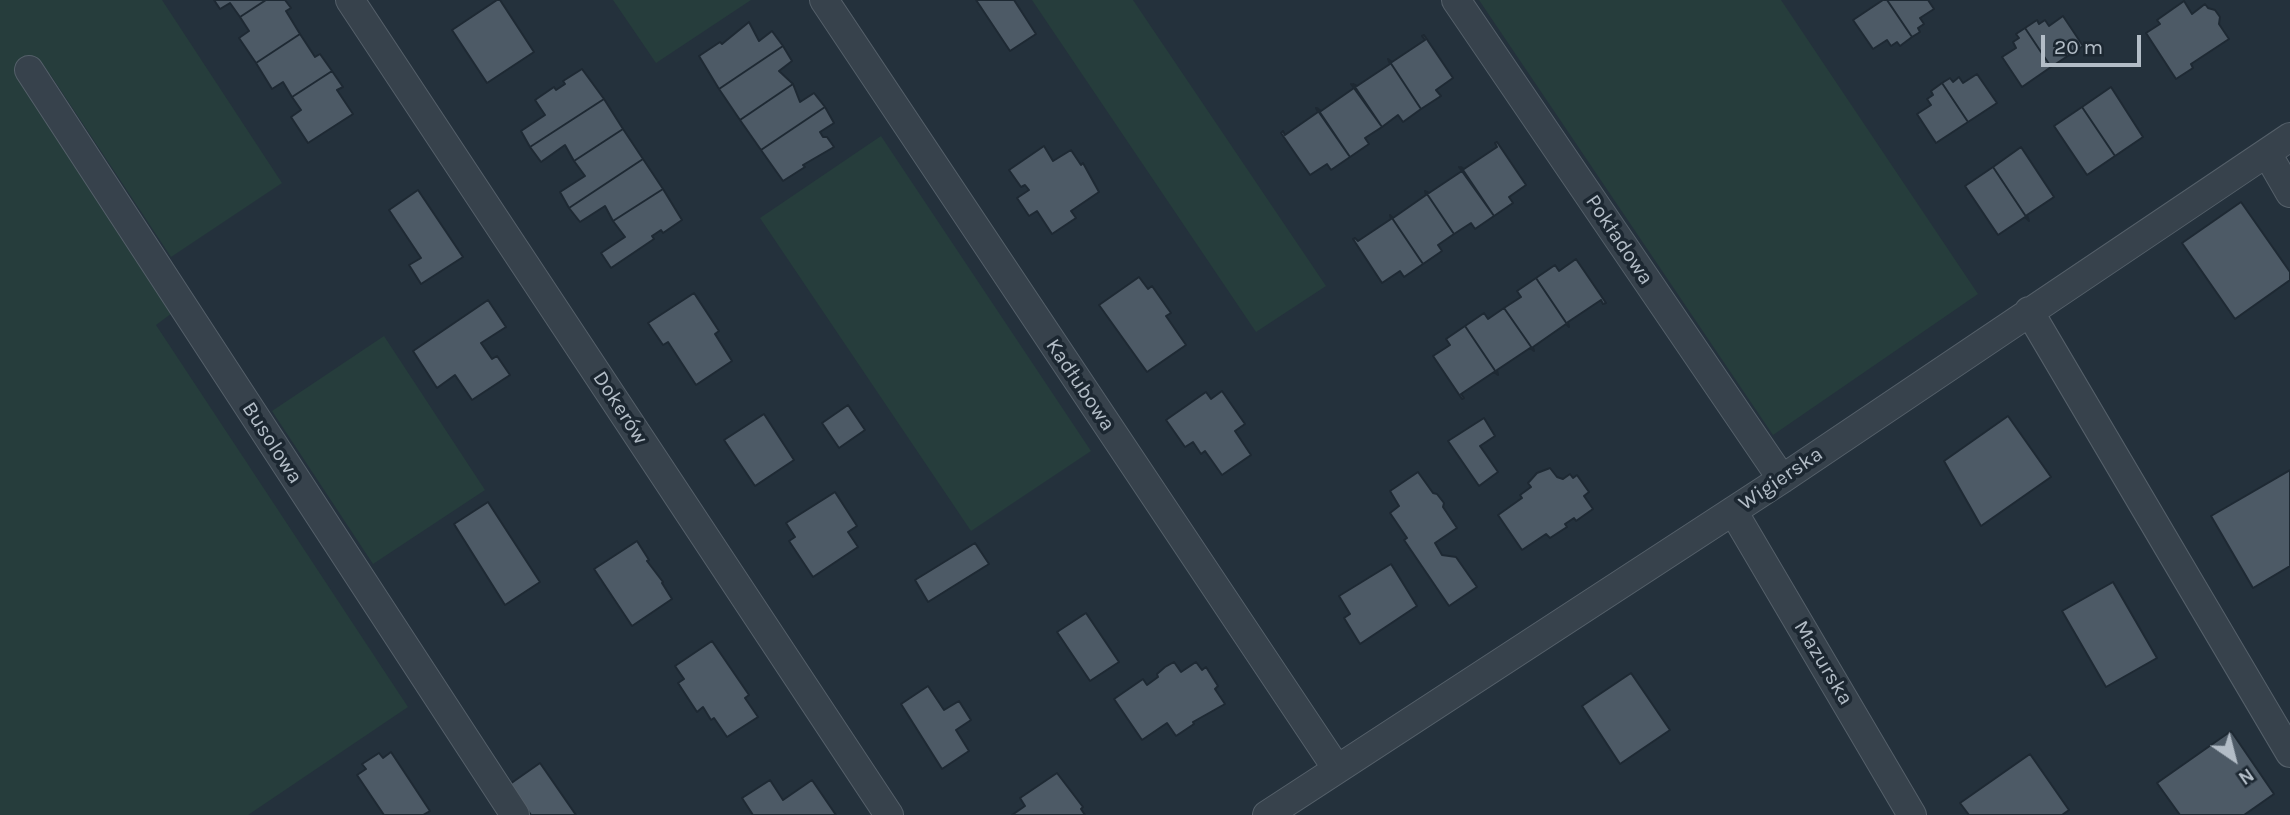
<!DOCTYPE html>
<meta charset="utf-8">
<style>
body{margin:0}
#map{position:relative;width:2290px;height:815px;overflow:hidden;background:#24313c;font-family:Karla,sans-serif}
canvas{display:block}
.north{position:absolute;left:2199px;top:724px;width:70px;height:70px;-webkit-text-stroke:5px #1c2731;paint-order:stroke;rotate:145deg;font-size:19px;font-weight:700;line-height:28px;text-align:center;color:#b3bdc7}
.north::after{content:'';display:block;margin:auto;width:24px;height:32px;background:#b3bdc7;clip-path:polygon(50% 0,100% 100%,50% 72%,0 100%)}
.scale{position:absolute;left:2041px;top:35px;width:100px;height:32px;box-sizing:border-box;border:4px solid #b3bdc7;border-top:0;padding-left:9px;font-size:21px;line-height:24px;white-space:nowrap;color:#b3bdc7;-webkit-text-stroke:5px #1c2731;paint-order:stroke}
</style>
<div id="map">
<canvas width="2290" height="815"></canvas>
<div class="north">N</div>
<div class="scale">20 m</div>
</div>
<script>
const g = document.querySelector('canvas').getContext('2d');
g.lineJoin = 'round';
function fill(path, color) {
  g.fillStyle = color;
  g.fill(path, 'evenodd');
}
function shape(rows) {
  const path = new Path2D();
  for (const r of rows) {
    path.moveTo(r[0], r[1]);
    for (let i = 2; i < r.length; i += 2) path.lineTo(r[i], r[i + 1]);
  }
  return path;
}
function trace(path, color, width, dash) {
  g.strokeStyle = color;
  g.lineWidth = width;
  g.lineCap = dash ? 'butt' : 'round';
  g.setLineDash(dash || []);
  g.stroke(path);
}
function drawText(font, color, halo, rows, align = 'center') {
  g.font = font + ' Karla,sans-serif';
  g.lineWidth = 7;
  g.setLineDash([]);
  g.textBaseline = 'middle';
  g.strokeStyle = halo;
  g.fillStyle = color;
  for (const [text, x, y, turn = 0] of rows) {
    g.save();
    g.translate(x, y);
    g.rotate((+turn || 0) * Math.PI / 180);
    g.textAlign = isNaN(turn) ? turn : align;
    if (halo) g.strokeText(text, 0, 0);
    g.fillText(text, 0, 0);
    g.restore();
  }
}
fill(shape([
 [0,0,162,0,282,183,171,257,50,74,29,86,176,310,156,325,408,707,248,815,0,815],
 [613,0,751,0,656,63],
 [1032,0,1133,0,1326,286,1256,332],
 [1479,0,1781,0,1978,294,1773,435],
 [881,136,1091,451,971,531,760,218],
 [384,336,485,490,373,564,272,411]
]), '#263d3c');
const building = shape([
 [214,0,266,0,240,17,230,3,220,9,214,0],
 [266,0,285,0,291,8,286,11,300,34,256,63,239,38,249,31,240,17,266,0],
 [497,0,500,0,534,52,487,83,452,30,497,0],
 [976,0,1014,0,1036,34,1010,51,976,0],
 [1883,0,1887,0,1912,37,1900,46,1897,42,1891,46,1887,40,1873,49,1853,20,1883,0],
 [1887,0,1928,0,1934,9,1920,18,1924,24,1918,28,1920,32,1912,37,1887,0],
 [2184,1,2192,14,2205,4,2208,8,2215,10,2220,17,2219,24,2229,39,2191,64,2193,68,2176,79,2146,33,2160,24,2157,20,2184,1],
 [2063,16,2083,46,2051,67,2025,28,2037,20,2039,24,2045,20,2049,26,2063,16],
 [749,22,759,41,772,31,783,46,719,89,699,56,720,42,722,44,749,22],
 [2025,28,2051,67,2022,87,2002,57,2016,48,2013,42,2019,38,2016,34,2025,28],
 [300,34,315,57,320,54,332,71,292,97,283,82,272,89,256,63,300,34],
 [1424,35,1453,78,1436,90,1441,96,1421,109,1388,59,1392,62,1425,40,1422,36,1424,35],
 [783,46,792,61,779,71,793,84,740,120,719,89,783,46],
 [1388,59,1421,109,1403,122,1398,115,1382,127,1353,84,1357,86,1390,64,1388,59],
 [582,69,604,99,530,147,521,131,545,115,535,100,554,87,556,90,565,84,563,81,582,69],
 [332,71,343,87,337,90,353,114,308,143,291,117,301,110,292,97,332,71],
 [1977,74,1997,103,1968,122,1942,83,1950,78,1953,82,1959,77,1963,83,1977,74],
 [1942,83,1968,122,1936,143,1917,114,1931,105,1927,99,1933,95,1931,91,1942,83],
 [793,84,800,102,814,93,825,107,761,150,740,120,793,84],
 [1351,84,1382,127,1365,138,1369,144,1350,157,1317,108,1321,111,1354,88,1351,84],
 [2111,87,2143,137,2115,156,2082,107,2111,87],
 [604,99,623,129,574,161,565,145,541,162,530,147,604,99],
 [825,107,834,123,820,132,823,137,827,137,834,147,803,165,805,167,783,181,761,150,825,107],
 [2082,107,2115,156,2087,175,2054,126,2082,107],
 [1316,108,1350,157,1331,170,1327,164,1310,175,1281,133,1283,131,1285,135,1318,112,1316,108],
 [623,129,643,159,569,208,560,192,585,176,574,161,623,129],
 [1497,142,1526,185,1509,197,1513,203,1494,216,1461,167,1464,169,1497,147,1495,143,1497,142],
 [1044,146,1053,161,1071,150,1081,165,1083,163,1099,192,1071,211,1076,218,1052,234,1037,211,1029,216,1017,198,1029,190,1025,185,1021,187,1009,170,1044,146],
 [2021,147,2054,197,2027,215,2029,221,1993,167,2021,147],
 [643,159,663,189,613,221,605,206,580,222,569,208,643,159],
 [1459,167,1494,216,1475,229,1471,223,1454,234,1425,191,1429,193,1462,171,1459,167],
 [1993,167,2029,221,2025,217,1998,235,1965,186,1993,167],
 [663,189,682,220,663,233,661,230,652,236,654,239,611,268,601,253,625,237,613,221,663,189],
 [418,190,463,257,421,284,409,265,421,258,389,210,418,190],
 [1425,191,1454,234,1438,245,1442,251,1423,264,1390,215,1393,218,1426,195,1425,191],
 [2241,202,2290,272,2290,280,2235,319,2182,243,2241,202],
 [1390,215,1423,264,1404,277,1400,271,1382,283,1353,239,1355,238,1358,241,1391,219,1390,215],
 [1576,259,1606,303,1603,304,1601,300,1568,322,1569,327,1536,278,1555,265,1559,271,1576,259],
 [1139,277,1148,289,1152,286,1171,313,1166,316,1186,345,1147,372,1099,305,1139,277],
 [1536,278,1569,327,1566,324,1533,347,1534,351,1504,308,1521,297,1517,291,1536,278],
 [694,293,719,331,715,334,732,361,696,385,668,342,663,345,648,323,694,293],
 [488,300,506,327,481,343,492,359,497,356,510,375,472,400,455,375,437,388,413,351,488,300],
 [1504,308,1534,351,1530,348,1497,370,1498,375,1465,326,1484,313,1488,319,1504,308],
 [1465,326,1498,375,1494,372,1461,394,1464,398,1462,399,1433,356,1450,345,1446,339,1465,326],
 [1222,391,1245,424,1235,431,1251,455,1222,475,1205,451,1201,454,1193,442,1185,447,1166,420,1206,392,1211,399,1222,391],
 [848,405,865,430,839,448,822,423,848,405],
 [764,414,794,460,755,486,724,440,764,414],
 [2008,416,2051,477,1981,526,1944,461,2008,416],
 [1484,418,1495,436,1480,446,1498,472,1479,486,1448,441,1484,418],
 [1550,468,1557,477,1563,479,1570,474,1573,478,1577,475,1589,492,1584,496,1593,509,1576,521,1574,518,1565,524,1567,527,1550,538,1546,534,1522,550,1498,515,1522,498,1520,495,1531,487,1528,483,1537,473,1550,468],
 [2290,470,2290,566,2253,588,2211,516,2290,470],
 [1418,472,1433,493,1437,494,1444,503,1443,507,1457,528,1435,543,1442,555,1456,557,1477,587,1449,606,1404,540,1407,538,1390,513,1399,506,1390,491,1418,472],
 [835,492,857,526,848,532,858,547,813,577,789,541,795,537,786,523,835,492],
 [488,502,540,582,505,605,454,524,488,502],
 [637,541,649,560,647,561,663,582,662,583,672,599,632,626,594,569,637,541],
 [975,543,989,564,928,602,915,580,975,543],
 [1391,564,1417,606,1360,644,1344,618,1350,614,1339,596,1391,564],
 [2113,582,2157,658,2106,687,2062,611,2113,582],
 [1086,613,1119,662,1090,681,1057,632,1086,613],
 [712,641,749,695,745,698,758,717,727,737,714,718,711,720,703,707,697,712,678,683,684,679,675,666,712,641],
 [1174,662,1181,672,1196,662,1202,670,1206,667,1218,686,1215,689,1225,704,1193,722,1194,724,1176,736,1167,723,1142,740,1114,699,1143,679,1147,685,1158,677,1157,674,1165,667,1174,662],
 [1631,673,1670,730,1620,764,1582,706,1631,673],
 [928,686,944,710,959,701,971,720,956,730,969,751,942,769,901,704,928,686],
 [2231,731,2274,794,2244,815,2180,815,2157,783,2231,731],
 [391,752,430,811,423,815,384,815,357,775,366,769,362,764,379,753,383,758,391,752],
 [2030,754,2069,810,2062,815,1969,815,1960,803,2030,754],
 [540,763,576,815,531,815,510,784,540,763],
 [1057,773,1083,807,1081,809,1085,815,1012,815,1025,806,1020,798,1057,773],
 [770,780,783,800,812,780,836,815,753,815,742,798,770,780]
]);
fill(building, '#4d5a66');
trace(building, '#1e2933', 2);
const minor = shape([
 [350,0,889,815],
 [824,0,1337,769],
 [1456,0,1782,479],
 [29,70,515,815],
 [2267,153,2290,193],
 [2029,311,2290,753],
 [1733,511,1912,815],
 [1267,815,1782,479,2290,137]
]);
trace(minor, '#55606a', 30);
trace(minor, '#37424c', 28);
drawText('21px', '#b3bdc7', '#1c2731', [
 ["Pokładowa",1619,240,56],
 ["Kadłubowa",1080,385,56],
 ["Dokerów",620,408,57],
 ["Busolowa",272,443,57],
 ["Wigierska",1781,479,-34],
 ["Mazurska",1823,663,59]
]);
</script>
